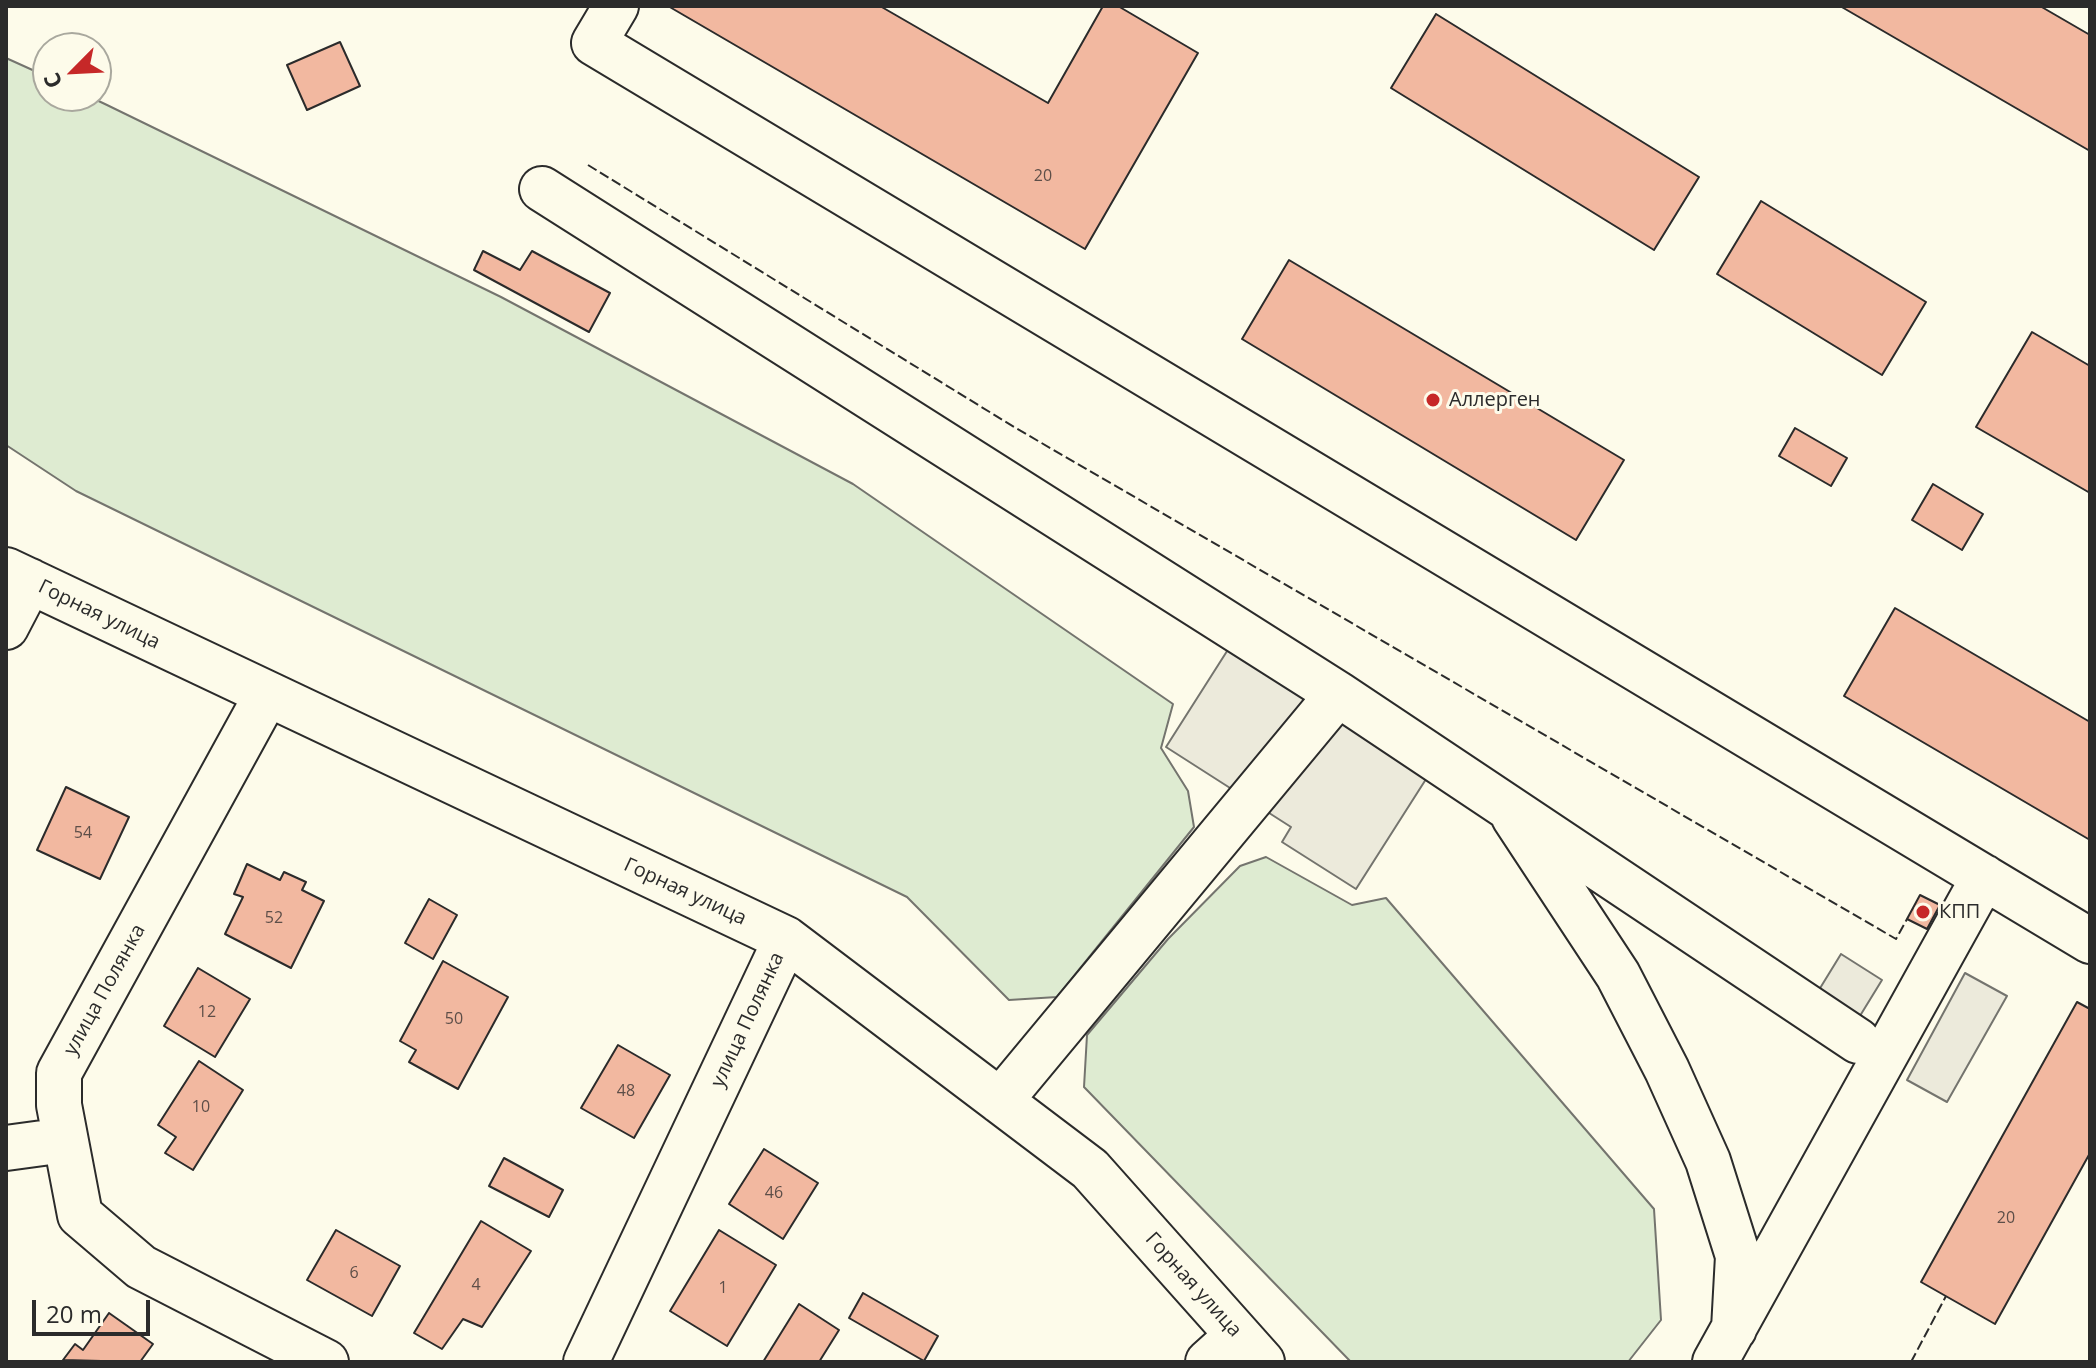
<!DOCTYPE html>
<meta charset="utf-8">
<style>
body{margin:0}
#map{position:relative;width:2096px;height:1368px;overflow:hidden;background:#fdfbea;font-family:"Open Sans",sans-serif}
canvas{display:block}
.frame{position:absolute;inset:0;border:8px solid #2b2b2b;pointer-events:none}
.north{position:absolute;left:32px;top:32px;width:80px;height:80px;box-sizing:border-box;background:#fdfbea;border:2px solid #a9a89e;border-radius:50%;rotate:246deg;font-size:22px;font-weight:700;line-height:32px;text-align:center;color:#2b2b2b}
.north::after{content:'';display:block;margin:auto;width:28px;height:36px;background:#c62828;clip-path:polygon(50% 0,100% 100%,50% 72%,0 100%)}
.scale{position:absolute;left:32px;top:1300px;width:118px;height:36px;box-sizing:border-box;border:4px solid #2b2b2b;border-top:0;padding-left:10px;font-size:24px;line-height:28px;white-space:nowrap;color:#2b2b2b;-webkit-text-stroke:6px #fdfbea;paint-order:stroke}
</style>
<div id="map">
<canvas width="2096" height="1368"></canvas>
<div class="frame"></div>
<div class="north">С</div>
<div class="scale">20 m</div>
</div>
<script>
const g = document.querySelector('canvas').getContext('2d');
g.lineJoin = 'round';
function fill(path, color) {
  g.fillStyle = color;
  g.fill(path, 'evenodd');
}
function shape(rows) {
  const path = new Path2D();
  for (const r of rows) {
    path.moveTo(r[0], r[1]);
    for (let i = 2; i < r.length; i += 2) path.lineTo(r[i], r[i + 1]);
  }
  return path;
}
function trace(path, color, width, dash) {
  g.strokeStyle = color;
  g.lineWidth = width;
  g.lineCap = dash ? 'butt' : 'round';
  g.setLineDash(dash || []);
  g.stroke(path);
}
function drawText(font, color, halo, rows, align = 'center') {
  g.font = font + ' "Open Sans",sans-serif';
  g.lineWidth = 6;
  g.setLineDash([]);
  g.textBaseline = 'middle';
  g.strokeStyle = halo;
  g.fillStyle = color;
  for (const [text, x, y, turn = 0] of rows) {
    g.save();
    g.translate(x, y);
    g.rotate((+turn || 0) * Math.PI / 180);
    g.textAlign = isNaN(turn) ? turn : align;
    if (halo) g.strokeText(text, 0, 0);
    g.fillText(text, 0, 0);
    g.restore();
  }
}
const green = shape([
 [6,58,48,77,48,96,88,96,107,105,501,297,853,484,1173,704,1161,748,1188,791,1194,827,1057,997,1009,1000,907,897,76,491,6,445,6,58],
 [1266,857,1352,905,1386,898,1654,1209,1661,1320,1628,1362,1351,1362,1084,1087,1087,1035,1168,939,1240,866,1266,857]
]);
fill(green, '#deebd1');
trace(green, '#74746e', 2);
const parking = shape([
 [1229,648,1428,776,1356,889,1282,842,1291,827,1166,747,1229,648],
 [1841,954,1882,980,1855,1024,1814,998,1841,954],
 [1965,973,2007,996,1947,1102,1907,1080,1965,973]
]);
fill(parking, '#eceadb');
trace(parking, '#74746e', 2);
const building = shape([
 [668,6,880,6,1048,103,1103,6,1118,6,1198,53,1085,249,668,6],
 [1840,6,2040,6,2090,35,2090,151,1840,6],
 [1436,14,1699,177,1654,250,1391,88,1436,14],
 [340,42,360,86,307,110,287,65,340,42],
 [1761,201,1926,302,1882,375,1717,274,1761,201],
 [483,251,520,270,532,251,610,293,589,332,474,270,483,251],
 [1289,260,1624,460,1576,540,1242,339,1289,260],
 [2032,332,2090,366,2090,493,1976,427,2032,332],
 [1795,428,1847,458,1831,486,1779,456,1795,428],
 [1933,484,1983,514,1962,550,1912,520,1933,484],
 [1895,608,2090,722,2090,840,1844,696,1895,608],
 [66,787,129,817,100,879,37,850,66,787],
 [247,864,280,880,284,872,306,882,302,890,324,901,291,968,225,934,243,897,234,894,247,864],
 [1920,895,1940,905,1927,929,1907,919,1920,895],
 [429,899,457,915,433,959,405,943,429,899],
 [443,961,508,997,458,1089,409,1062,416,1050,400,1041,443,961],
 [198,968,250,999,215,1057,164,1026,198,968],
 [2077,1002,2090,1009,2090,1153,1995,1324,1921,1282,2077,1002],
 [618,1045,670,1075,634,1138,581,1108,618,1045],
 [199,1061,243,1090,193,1170,165,1153,176,1137,158,1125,199,1061],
 [764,1149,818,1183,783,1239,729,1204,764,1149],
 [504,1158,563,1190,549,1217,489,1186,504,1158],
 [481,1221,531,1251,482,1327,463,1319,442,1349,414,1333,481,1221],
 [336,1230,400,1266,372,1316,307,1280,336,1230],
 [719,1230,776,1265,727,1346,670,1311,719,1230],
 [863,1293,938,1336,924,1361,849,1318,863,1293],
 [799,1304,839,1330,819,1362,763,1362,799,1304],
 [109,1313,153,1344,140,1362,63,1360,75,1344,83,1350,109,1313]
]);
fill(building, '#f2b8a0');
trace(building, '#2b2b2b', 2);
const minor = shape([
 [616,6,594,43,2090,941],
 [542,189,1338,694,1858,1041],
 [6,570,786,939,1090,1169,1262,1362],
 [6,627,30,581],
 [266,696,59,1073,59,1105,80,1215,141,1267,326,1362],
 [1514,817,1618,975,1667,1070,1708,1161,1738,1256,1734,1329],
 [1000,1101,1338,694],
 [6,1148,65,1140],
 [586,1362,786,939],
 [1208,1362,1238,1335],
 [1715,1362,1984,877]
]);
trace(minor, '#2b2b2b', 48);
trace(minor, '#fdfbea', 44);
trace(shape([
 [588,165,1014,427,1896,939,1907,919],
 [1911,1362,1946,1296]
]), '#2b2b2b', 2, [10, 4]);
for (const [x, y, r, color] of [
 [1433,400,8,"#c62828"],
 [1923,912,8,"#c62828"]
]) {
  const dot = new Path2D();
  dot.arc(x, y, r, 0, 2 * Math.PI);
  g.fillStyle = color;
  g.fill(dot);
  trace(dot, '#fdfbea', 3);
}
drawText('16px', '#5d4e48', null, [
 ["20",1043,176],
 ["54",83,833],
 ["52",274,918],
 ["12",207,1012],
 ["50",454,1019],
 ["48",626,1091],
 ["10",201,1107],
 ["46",774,1193],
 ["20",2006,1218],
 ["6",354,1273],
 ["4",476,1285],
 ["1",723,1288]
]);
drawText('20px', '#2b2b2b', '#fdfbea', [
 ["Аллерген",1449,400],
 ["КПП",1939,912]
], 'left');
drawText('20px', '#2b2b2b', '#fdfbea', [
 ["Горная улица",99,615,26],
 ["Горная улица",685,892,25],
 ["улица Полянка",105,990,-61],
 ["улица Полянка",748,1020,-65],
 ["Горная улица",1193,1285,48]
]);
</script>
